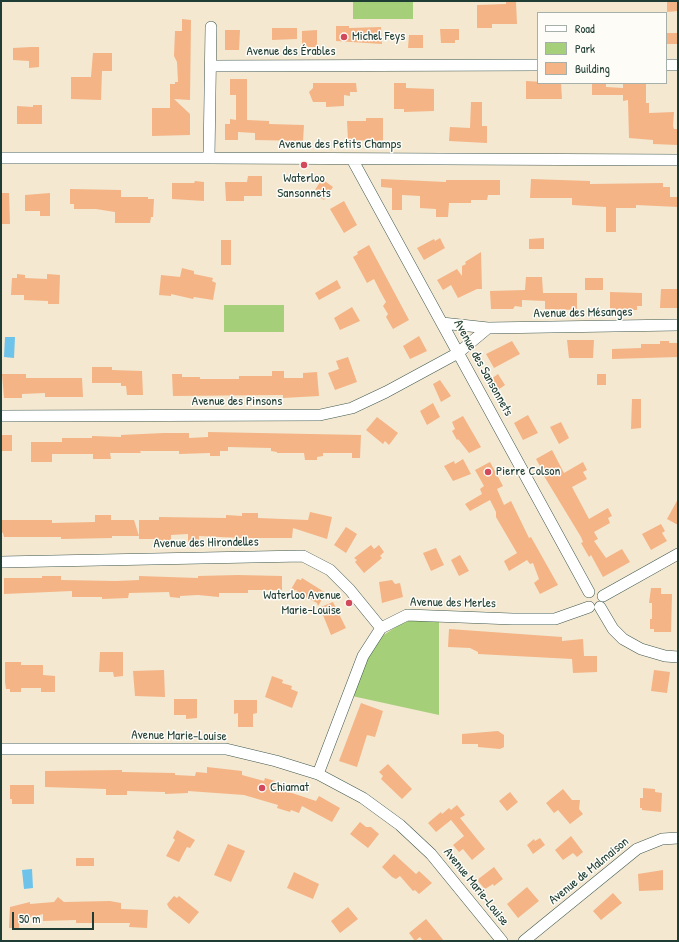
<!DOCTYPE html>
<meta charset="utf-8">
<style>
body{margin:0}
#map{position:relative;width:679px;height:942px;overflow:hidden;background:#f4e8d1;font-family:"Patrick Hand",sans-serif}
canvas{display:block}
.frame{position:absolute;inset:0;border:2px solid #1f3d34;pointer-events:none}
.legend{position:absolute;left:537px;top:12px;width:130px;height:72px;box-sizing:border-box;background:#fdfcf7;border:1px solid #a4b0a9;margin:0;padding:5px 7px;list-style:none;font-size:12px;color:#1f3d34}
.legend li{display:flex;align-items:center;gap:8px;height:20px}
.legend b{width:20px;border:1px solid #a4b0a9}
.scale{position:absolute;left:12px;top:912px;width:82px;height:18px;box-sizing:border-box;border:2px solid #1f3d34;border-top:0;padding-left:5px;font-size:12px;line-height:14px;white-space:nowrap;color:#1f3d34;-webkit-text-stroke:3px #fdfcf7;paint-order:stroke}
</style>
<div id="map">
<canvas width="679" height="942"></canvas>
<div class="frame"></div>
<ul class="legend">
<li><b style="height:5px;background:#fff"></b>Road</li>
<li><b style="height:11px;background:#a6cf7a"></b>Park</li>
<li><b style="height:11px;background:#f4b485"></b>Building</li>
</ul>
<div class="scale">50 m</div>
</div>
<script>
const g = document.querySelector('canvas').getContext('2d');
g.lineJoin = 'round';
function fill(path, color) {
  g.fillStyle = color;
  g.fill(path, 'evenodd');
}
function shape(rows) {
  const path = new Path2D();
  for (const r of rows) {
    path.moveTo(r[0], r[1]);
    for (let i = 2; i < r.length; i += 2) path.lineTo(r[i], r[i + 1]);
  }
  return path;
}
function trace(path, color, width, dash) {
  g.strokeStyle = color;
  g.lineWidth = width;
  g.lineCap = dash ? 'butt' : 'round';
  g.setLineDash(dash || []);
  g.stroke(path);
}
function drawText(font, color, halo, rows, align = 'center') {
  g.font = font + ' "Patrick Hand",sans-serif';
  g.lineWidth = 3;
  g.setLineDash([]);
  g.textBaseline = 'middle';
  g.strokeStyle = halo;
  g.fillStyle = color;
  for (const [text, x, y, turn = 0] of rows) {
    g.save();
    g.translate(x, y);
    g.rotate((+turn || 0) * Math.PI / 180);
    g.textAlign = isNaN(turn) ? turn : align;
    if (halo) g.strokeText(text, 0, 0);
    g.fillText(text, 0, 0);
    g.restore();
  }
}
fill(shape([
 [353,1,413,1,413,19,353,19],
 [224,305,284,305,284,332,224,332],
 [411,620,439,622,439,715,352,696,367,656,382,636,399,625]
]), '#a6cf7a');
fill(shape([
 [5,337,15,337,14,358,4,357],
 [32,869,33,888,24,889,22,870]
]), '#6dc3ea');
fill(shape([
 [667,1,678,1,678,11,667,12],
 [506,2,516,2,517,24,492,24,492,28,477,28,477,5,506,4],
 [182,19,191,20,190,100,174,99,190,114,190,135,152,136,152,108,170,108,170,84,175,84,175,82,178,82,177,62,174,56,175,31,182,31],
 [336,26,349,26,349,28,381,27,382,44,336,41],
 [272,28,297,28,297,39,272,40],
 [440,29,459,29,459,40,455,40,455,43,441,43],
 [225,30,240,30,239,50,225,50],
 [317,30,317,47,302,47,302,31],
 [667,33,678,33,678,44,666,44],
 [409,35,423,35,423,48,408,48],
 [31,47,39,47,39,67,29,68,29,61,13,60,13,48],
 [93,53,112,53,112,71,102,71,101,100,71,99,71,77,91,77],
 [230,79,247,79,247,120,269,121,269,124,304,125,303,141,255,140,255,133,238,132,238,140,225,140,225,124,230,124,230,119,236,120,236,95,230,95],
 [526,81,561,83,562,99,526,99],
 [313,83,356,83,357,92,350,92,350,96,344,95,344,106,326,107,326,102,313,102,309,92,313,88],
 [394,83,406,83,406,88,434,89,434,111,404,112,404,109,394,109],
 [592,83,606,83,606,87,623,88,623,83,646,83,646,103,649,103,649,113,674,112,673,126,674,129,678,129,678,145,653,144,653,140,629,138,628,100,623,101,623,95,592,95],
 [471,102,482,102,482,126,487,126,487,143,449,141,450,127,470,128],
 [33,105,42,105,42,124,17,124,17,106,33,107],
 [366,118,383,118,383,141,348,140,347,121,366,121],
 [248,176,262,176,262,196,244,196,244,201,226,201,225,182,247,182],
 [322,179,333,187,324,200,313,193],
 [381,179,446,182,446,180,500,180,500,195,488,195,487,200,471,200,471,203,449,203,448,217,436,217,436,209,420,208,420,196,402,195,402,210,392,210,392,188,381,187],
 [531,179,590,181,590,184,663,183,663,187,670,187,670,197,678,197,678,207,636,205,636,208,616,208,616,232,606,232,606,207,572,205,572,198,530,198],
 [195,181,204,182,204,201,172,199,172,183,194,183],
 [70,189,121,190,121,197,148,197,148,199,154,199,153,217,151,217,150,223,115,223,115,212,96,209,74,209,74,204,70,204],
 [1,193,9,193,10,224,1,224],
 [50,193,50,216,40,216,40,211,25,211,25,195],
 [344,201,357,225,344,233,330,209],
 [440,238,445,248,424,260,417,248,434,239,435,241],
 [544,238,544,249,529,249,529,239],
 [221,240,231,240,231,265,221,265],
 [369,245,409,320,393,329,386,317,388,314,383,306,386,302,380,291,374,279,367,283,353,257,358,254,357,252],
 [481,252,482,289,477,289,458,298,451,285,443,290,437,280,457,269,462,276,462,266,466,264,465,262],
 [182,268,194,271,194,274,213,278,212,281,216,283,213,300,194,297,193,299,171,294,171,296,159,295,161,275,180,277],
 [17,274,25,275,25,278,47,279,47,274,60,275,59,304,48,304,48,301,24,300,24,295,11,295,12,278,17,278],
 [526,277,542,277,543,293,577,293,577,310,545,309,545,301,522,300,522,307,515,306,513,309,491,309,490,291,525,290],
 [585,278,603,278,603,290,585,290],
 [337,280,341,288,319,300,315,293],
 [661,289,678,289,678,308,660,308],
 [610,292,642,293,642,306,637,306,637,310,610,310],
 [352,307,360,321,340,330,334,318],
 [419,336,427,351,410,359,403,346],
 [567,340,594,340,593,358,569,358],
 [512,341,520,354,494,368,486,354],
 [660,341,669,341,669,343,678,343,678,357,612,359,612,349,641,348,641,344,660,344],
 [348,357,357,382,335,390,328,373,339,369,336,361],
 [92,367,112,367,112,370,142,371,143,395,127,395,126,386,121,386,121,383,92,383],
 [272,371,284,371,284,378,303,378,303,373,317,372,319,396,283,398,283,395,173,396,172,374,182,374,182,377,200,377,200,379,239,379,239,376,272,376],
 [2,374,26,374,26,378,82,378,83,397,45,397,45,393,22,394,22,398,4,398],
 [498,374,505,385,498,390,491,379],
 [597,374,606,374,606,385,597,385],
 [440,380,451,396,441,402,433,384],
 [632,399,641,399,641,428,631,429],
 [433,403,440,417,427,425,420,411],
 [528,415,538,433,523,440,514,423],
 [463,416,481,447,469,453,458,439,457,440,452,431,455,429,452,422],
 [377,417,398,433,389,445,385,441,383,444,366,430],
 [561,422,569,438,559,444,550,427],
 [208,432,361,435,360,458,352,458,352,453,323,453,323,456,317,457,317,460,305,460,304,453,277,453,277,452,271,451,271,448,228,447,228,451,220,451,220,456,210,456,210,453,179,454,179,451,140,451,141,453,110,453,111,459,93,459,93,454,52,454,52,462,31,462,31,442,62,442,62,438,92,438,92,436,121,437,121,435,164,433,189,433,189,438,208,437],
 [1,435,12,435,12,451,1,451],
 [552,450,564,473,583,462,587,470,583,472,587,479,572,487,589,519,608,508,612,516,608,518,610,523,594,532,598,539,594,541,606,558,622,549,630,562,603,577,591,555,589,557,581,543,583,542,581,537,544,476,545,475,536,459],
 [463,459,471,474,453,481,444,466,454,461,455,464],
 [490,462,503,486,497,489,504,505,511,501,529,538,531,537,558,585,540,594,534,583,539,579,533,563,530,564,527,560,509,571,504,561,517,553,496,517,496,512,490,500,470,511,465,504,482,494,480,489,484,486,475,470],
 [678,499,678,525,667,519],
 [310,512,332,517,327,539,293,528,292,538,241,538,199,536,199,541,188,542,188,534,171,535,171,542,159,542,159,539,139,539,139,520,159,520,159,517,226,518,226,515,242,516,242,513,258,513,258,518,308,520],
 [95,515,111,515,111,520,134,520,139,536,112,536,112,538,61,539,61,537,4,537,3,533,1,532,1,520,52,520,52,523,95,522],
 [661,524,665,531,662,533,667,541,651,550,642,534],
 [346,527,357,534,346,553,334,545],
 [371,545,374,549,379,545,384,552,380,556,382,558,364,573,355,562,357,560,354,558],
 [436,548,444,565,431,571,423,553],
 [460,555,469,571,459,576,451,560],
 [238,575,282,576,282,590,248,590,248,593,219,593,219,597,198,595,180,596,180,598,170,597,169,592,129,593,128,598,102,599,102,597,72,597,72,591,4,594,4,578,42,578,42,576,61,576,61,580,116,581,139,580,139,576,198,578,198,576],
 [302,578,326,593,318,606,317,603,296,592,297,590,290,591,297,579,301,580],
 [392,580,395,584,400,583,403,597,382,603,379,582],
 [651,588,661,588,661,594,672,594,671,632,654,632,654,629,650,629,650,619,652,619,652,603,649,603],
 [333,602,346,628,331,635,323,615,330,612,321,607],
 [449,629,562,637,562,641,583,639,584,656,597,656,597,672,573,673,572,659,478,654,478,652,470,648,448,647],
 [100,652,123,652,123,676,114,677,113,672,99,672],
 [5,662,21,662,21,665,43,665,43,675,55,676,55,692,41,692,41,688,21,688,21,692,10,692,10,689,6,689,5,682],
 [164,670,165,697,135,696,133,671],
 [654,670,670,672,667,693,651,691],
 [272,676,283,680,282,683,292,686,291,689,298,692,292,708,265,697],
 [174,699,197,699,197,718,186,719,186,715,174,715],
 [234,700,257,700,257,713,253,714,253,727,238,727,238,713,234,714],
 [361,703,383,711,375,737,367,735,357,767,339,761],
 [498,731,504,735,504,747,500,749,478,747,478,744,462,744,462,734],
 [388,764,412,789,402,799,381,779,383,776,379,772],
 [207,767,242,771,242,775,264,781,265,778,275,781,274,787,316,801,319,796,340,808,332,822,302,806,299,813,291,810,290,812,277,808,278,805,244,795,188,791,188,793,165,794,165,792,127,791,127,795,106,795,106,789,45,787,45,771,122,770,122,772,175,773,175,775,195,776,196,772,207,773],
 [10,785,34,785,34,804,12,804,12,799,10,799],
 [643,788,655,789,655,792,662,793,661,812,642,810,642,808,640,808,640,798,643,798],
 [563,789,572,800,580,800,579,809,583,814,570,824,558,810,554,813,546,803],
 [510,792,518,802,507,811,499,801],
 [457,805,465,815,460,818,485,849,472,860,463,849,459,852,453,845,464,836,451,820,436,832,428,823,441,812,442,814,449,808,451,810],
 [360,822,366,827,371,827,379,834,368,848,350,834],
 [177,830,195,840,190,848,187,847,179,862,166,856,175,840,173,838],
 [571,836,583,852,577,857,573,853,563,860,555,850],
 [540,838,545,845,533,854,527,845,534,839,535,841],
 [228,844,245,851,231,882,214,875],
 [394,854,416,874,419,871,432,883,419,894,415,890,413,891,400,876,396,879,392,877,382,867],
 [76,858,94,858,94,866,76,866],
 [494,867,503,879,494,886,493,884,485,889,477,880],
 [663,870,663,890,639,891,638,874],
 [294,872,319,884,313,899,287,888],
 [527,887,539,901,518,918,507,904],
 [613,893,622,903,601,920,593,911],
 [174,896,177,898,179,896,199,912,189,924,169,908,167,904],
 [58,897,64,902,110,901,121,903,121,909,148,910,147,928,129,927,130,923,76,923,76,920,43,921,43,914,19,921,19,928,9,928,10,907,30,902,30,904,54,902],
 [348,907,358,919,340,933,331,921],
 [426,919,436,931,444,941,423,941,420,937,415,941,409,933]
]), '#f4b485');
const minor = shape([
 [666,65,678,65],
 [211,66,538,65],
 [1,158,209,158,678,160],
 [209,158,211,27],
 [352,159,589,592],
 [442,323,488,328,678,325],
 [1,416,320,415,352,408,386,392,458,353,488,328],
 [1,562,303,556,330,570,350,590,381,628],
 [603,596,678,554],
 [600,607,613,629,623,639,641,649,665,656,678,657],
 [1,749,226,749,276,761,318,774,363,798,400,825,431,854,502,941],
 [318,774,363,656,381,628,407,615,513,619,555,619,589,607],
 [524,941,637,849,662,839,678,838]
]);
trace(minor, '#3f574c', 12);
trace(minor, '#fff', 11);
for (const [x, y, r, color] of [
 [344,37,4,"#d1495b"],
 [304,165,4,"#d1495b"],
 [488,472,4,"#d1495b"],
 [349,603,4,"#d1495b"],
 [262,788,4,"#d1495b"]
]) {
  const dot = new Path2D();
  dot.arc(x, y, r, 0, 2 * Math.PI);
  g.fillStyle = color;
  g.fill(dot);
  trace(dot, '#fdfcf7', 1.5);
}
drawText('13px', '#1f3d34', '#fdfcf7', [
 ["Michel Feys",352,37],
 ["Waterloo",304,179,"center"],
 ["Sansonnets",304,194,"center"],
 ["Pierre Colson",496,472],
 ["Waterloo Avenue",341,596,"right"],
 ["Marie-Louise",341,611,"right"],
 ["Chiamat",270,788]
], 'left');
drawText('13px', '#1f3d34', '#fdfcf7', [
 ["Avenue des Érables",291,52],
 ["Avenue des Petits Champs",340,145],
 ["Avenue des Mésanges",583,313,-1],
 ["Avenue des Sansonnets",483,368,61],
 ["Avenue des Pinsons",237,402],
 ["Avenue des Hirondelles",206,543,-1],
 ["Avenue des Merles",453,603,1],
 ["Avenue Marie-Louise",179,736,1],
 ["Avenue de Malmaison",589,871,-39],
 ["Avenue Marie-Louise",476,887,51]
]);
</script>
